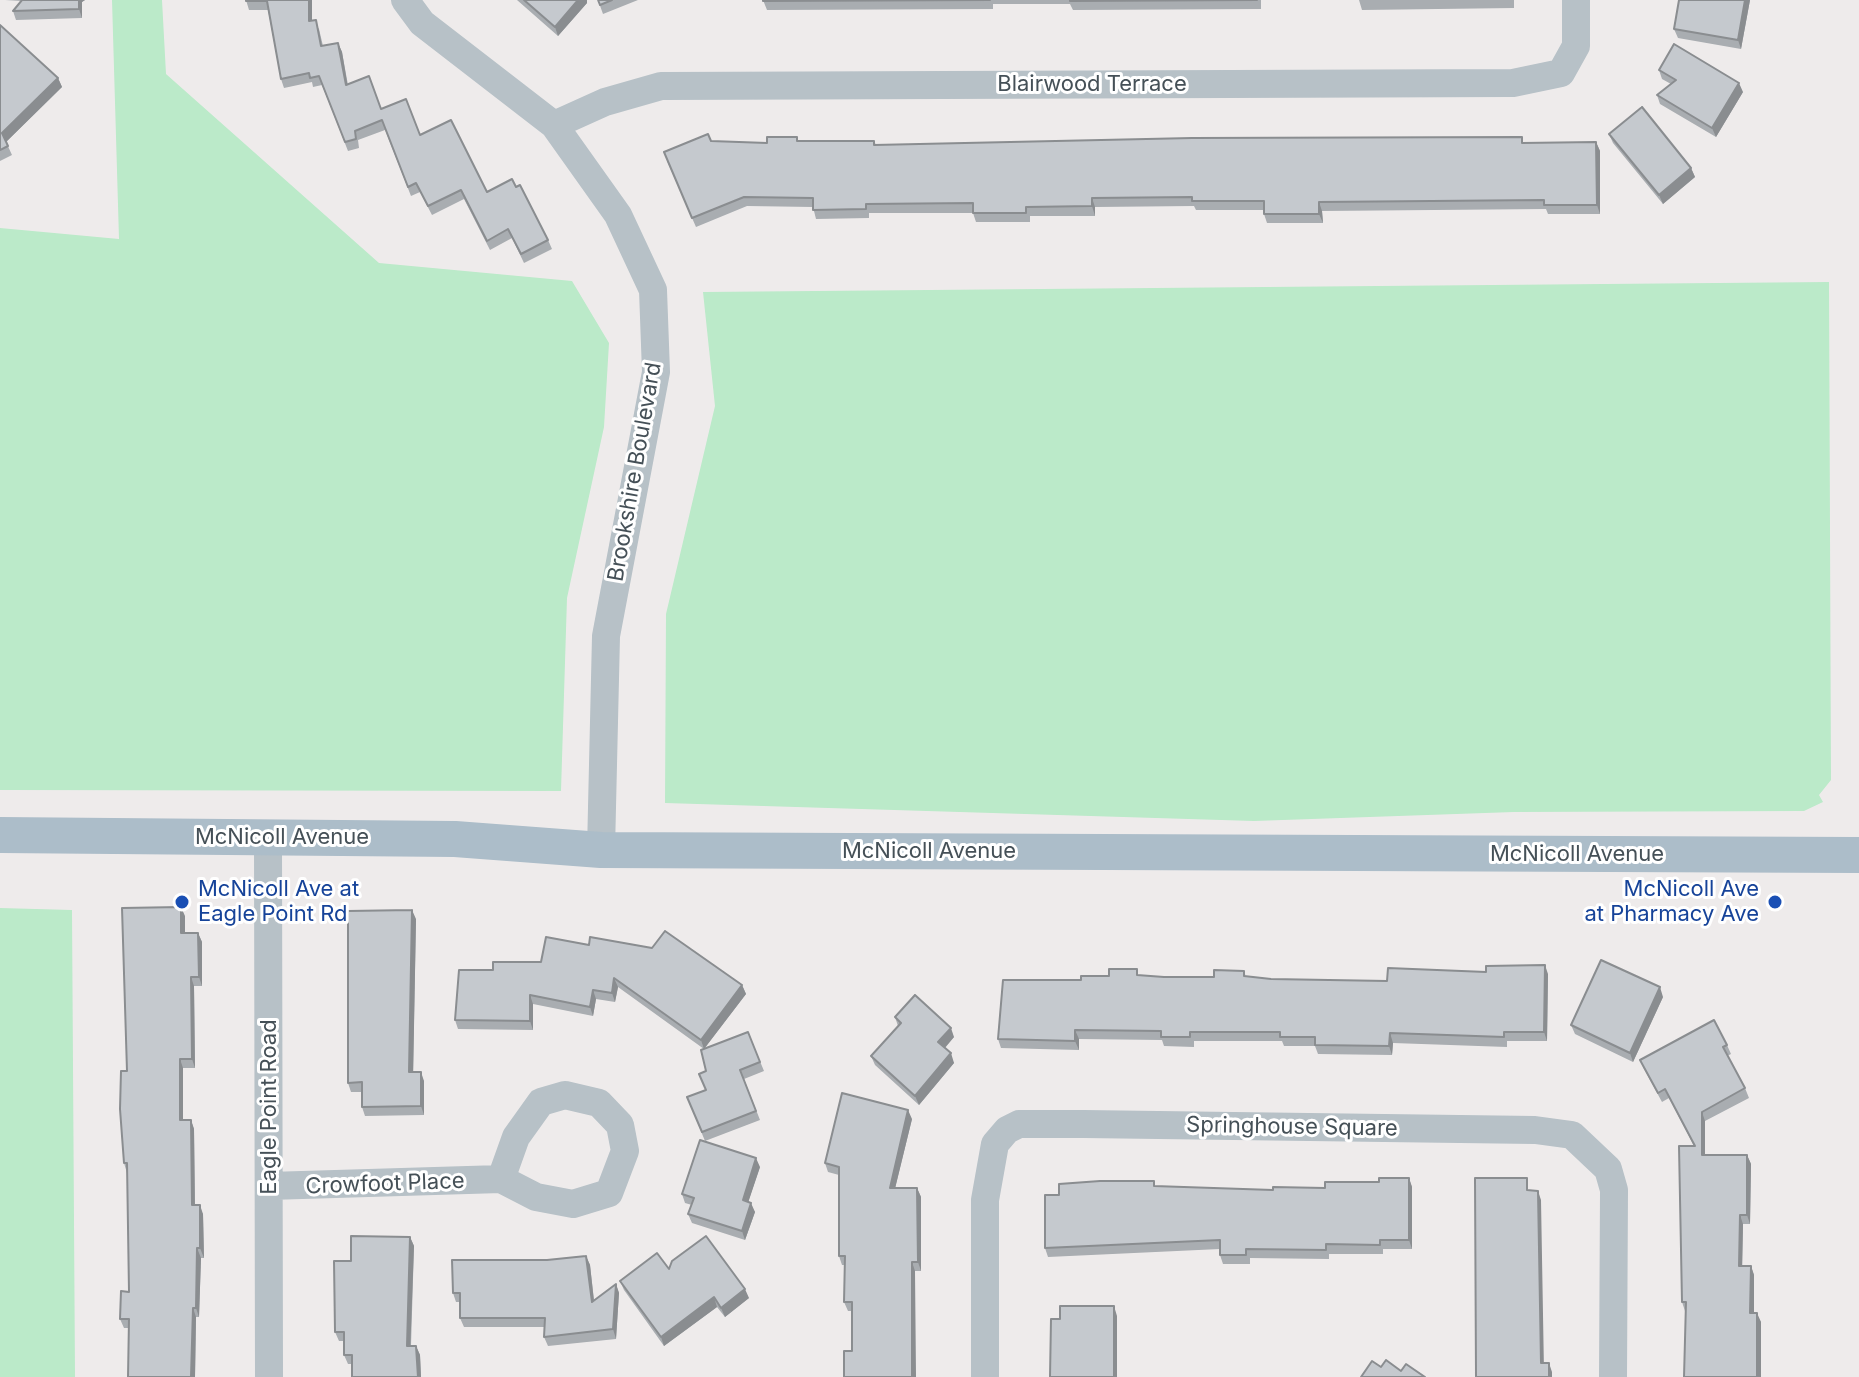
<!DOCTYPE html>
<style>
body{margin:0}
canvas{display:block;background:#eeebeb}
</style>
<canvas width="1859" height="1377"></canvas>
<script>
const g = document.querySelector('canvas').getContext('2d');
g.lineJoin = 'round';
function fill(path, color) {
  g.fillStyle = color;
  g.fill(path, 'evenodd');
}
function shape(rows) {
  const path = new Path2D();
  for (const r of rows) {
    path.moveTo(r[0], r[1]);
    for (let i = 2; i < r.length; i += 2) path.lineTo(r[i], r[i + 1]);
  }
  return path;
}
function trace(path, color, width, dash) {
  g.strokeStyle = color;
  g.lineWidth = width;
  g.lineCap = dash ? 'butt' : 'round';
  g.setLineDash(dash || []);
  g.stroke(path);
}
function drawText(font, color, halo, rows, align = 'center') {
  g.font = font + ' Inter,sans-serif';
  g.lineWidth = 6;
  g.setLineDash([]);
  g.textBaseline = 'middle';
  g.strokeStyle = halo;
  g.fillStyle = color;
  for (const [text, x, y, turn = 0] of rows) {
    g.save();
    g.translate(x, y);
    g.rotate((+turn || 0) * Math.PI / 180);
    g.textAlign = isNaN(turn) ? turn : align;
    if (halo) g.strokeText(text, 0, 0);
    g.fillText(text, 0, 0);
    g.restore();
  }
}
fill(shape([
 [112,0,162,0,166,74,379,263,572,281,609,343,604,427,567,598,561,791,0,790,0,228,119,239],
 [1829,282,1831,780,1819,795,1823,802,1804,811,1514,812,1254,821,665,803,666,614,715,406,703,292],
 [0,908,72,910,75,1377,0,1377]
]), '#bbeac9');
trace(shape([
 [405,0,422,23,554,125,618,215,653,290,656,372,606,636,601,850],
 [554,125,605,102,661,86,1513,83,1561,73,1576,46,1576,0],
 [268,837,269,1377],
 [269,1186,501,1179,536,1197,573,1204,609,1193,625,1151,620,1125,599,1103,565,1095,541,1102,516,1137,501,1179],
 [985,1377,985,1200,995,1144,1007,1130,1019,1124,1083,1124,1535,1130,1572,1135,1608,1169,1614,1190,1613,1377]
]), '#b7c1c7', 28);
trace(shape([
 [0,835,455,839,601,850,1859,855]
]), '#acbdc9', 36);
fill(shape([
 [5,0,85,0,82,2,82,18,16,20,13,11,22,1],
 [246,0,312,0,312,20,319,29,323,46,338,43,342,52,348,85,420,135,487,192,548,240,552,249,524,263,512,238,490,250,464,199,432,215,420,192,411,196,385,130,358,140,359,148,348,151,322,85,313,87,312,82,284,88,281,79,268,10,249,10],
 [517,0,587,0,587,3,558,36],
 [598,0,638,0,603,14],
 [763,0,1261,0,1261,9,1073,10,1070,4,993,4,993,9,767,10],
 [1359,0,1514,0,1514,8,1362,10],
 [1750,0,1741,49,1678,38,1674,29],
 [0,25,58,78,62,87,6,142,12,155,0,161],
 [1659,70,1743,92,1716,137,1660,104,1657,95,1671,84,1662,79],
 [1609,134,1691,168,1695,177,1663,204,1613,143],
 [711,141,767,143,874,141,876,145,1596,142,1600,151,1600,214,1548,214,1546,209,1322,211,1323,223,1267,223,1264,214,1264,210,1196,210,1194,206,1095,207,1095,216,1030,216,1030,222,976,222,973,213,869,213,869,218,816,219,813,207,747,206,696,227,667,161],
 [185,916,185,933,198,933,202,942,202,986,194,986,195,1068,183,1068,183,1120,191,1120,194,1129,195,1205,203,1214,204,1258,201,1258,199,1317,196,1317,195,1377,128,1377,129,1328,124,1328,120,1319,129,1292,127,1173,124,1163,127,1071],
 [416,919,413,1072,424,1081,424,1115,365,1116,362,1107,362,1092,351,1092,348,1083],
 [541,962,742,985,746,994,704,1049,748,1032,764,1071,744,1079,760,1120,705,1141,687,1097,705,1090,706,1071,704,1049,618,987,615,1002,596,999,593,1016,533,1004,533,1030,458,1029,455,1020,493,970],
 [1244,971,1246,977,1271,979,1387,981,1548,974,1547,1041,1507,1041,1507,1047,1393,1043,1392,1055,1318,1054,1315,1046,1284,1046,1282,1041,1194,1041,1194,1047,1164,1046,1162,1040,1079,1039,1079,1050,1001,1048,998,1039,1081,980,1140,976,1214,977],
 [1663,997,1633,1062,1575,1034,1571,1025],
 [895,1017,954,1037,945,1048,954,1063,919,1105,875,1065,871,1056,898,1026],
 [1727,1045,1731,1054,1727,1056,1745,1088,1749,1098,1705,1121,1705,1155,1747,1155,1751,1164,1750,1224,1743,1224,1742,1266,1751,1266,1754,1275,1754,1313,1761,1322,1685,1311,1682,1302,1694,1146,1669,1098,1662,1102,1644,1069,1640,1060],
 [912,1119,895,1188,917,1188,921,1197,921,1271,915,1271,852,1351,852,1311,848,1311,844,1302,845,1265,842,1265,839,1256,839,1175,828,1172,825,1163],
 [760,1167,748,1202,755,1212,745,1240,692,1223,688,1214,692,1205,685,1203,682,1194],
 [1409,1178,1412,1187,1412,1249,1383,1249,1383,1254,1329,1254,1329,1259,1250,1258,1250,1264,1223,1264,1220,1255,1220,1249,1048,1257,1045,1248,1059,1195,1156,1186,1273,1190,1325,1188],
 [410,1237,414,1246,411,1346,416,1346,420,1355,421,1377,352,1377,352,1364,348,1364,344,1355,344,1341,339,1341,335,1332],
 [586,1256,590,1265,594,1300,616,1284,619,1293,616,1339,548,1346,544,1337,545,1327,464,1327,460,1318,460,1302,456,1302,453,1293,547,1260],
 [669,1269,749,1298,725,1317,717,1307,664,1346,624,1290,620,1281]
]), '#a9adb1');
fill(shape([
 [79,0,85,0,82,2,82,18,79,9],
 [309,0,312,0,312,30,309,21],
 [578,0,587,0,587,3,558,36,555,27],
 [1745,0,1750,0,1741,49,1738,40],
 [338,43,342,52,349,94,346,85],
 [58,78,62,87,6,142,2,133],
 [1739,83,1743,92,1716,137,1712,128],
 [1596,142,1600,151,1600,214,1597,205],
 [1691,168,1695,177,1663,204,1659,195],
 [1092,198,1095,207,1095,216,1092,206],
 [1319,202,1322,211,1323,223,1319,214],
 [181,907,185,916,185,942,181,933],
 [412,910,416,919,413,1081,409,1072],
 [198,933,202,942,202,986,199,977],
 [1545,965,1548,974,1547,1041,1544,1032],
 [191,977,194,986,195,1068,192,1059],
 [614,978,618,987,615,1002,612,993],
 [742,985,746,994,704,1049,701,1040],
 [1660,987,1663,997,1633,1062,1630,1053],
 [593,990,596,999,593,1016,590,1007],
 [530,995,533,1004,533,1030,530,1021],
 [951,1028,954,1037,942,1051,938,1042],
 [1075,1030,1079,1039,1079,1050,1075,1041],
 [1390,1033,1393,1043,1392,1055,1389,1046],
 [951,1053,954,1063,919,1105,915,1096],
 [180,1059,183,1068,183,1129,180,1120],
 [421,1072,424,1081,424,1115,421,1106],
 [908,1110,912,1119,893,1197,890,1188],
 [1702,1112,1705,1121,1705,1164,1702,1155],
 [191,1120,194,1129,195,1214,192,1205],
 [1747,1155,1751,1164,1750,1224,1747,1215],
 [756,1158,760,1167,746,1209,743,1200],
 [1409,1178,1412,1187,1412,1249,1409,1240],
 [917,1188,921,1197,921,1271,918,1262],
 [1538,1191,1541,1200,1544,1372,1541,1363],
 [751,1203,755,1212,745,1240,742,1231],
 [200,1205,203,1214,204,1258,200,1248],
 [1740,1215,1743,1224,1742,1275,1739,1266],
 [410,1237,414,1246,410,1355,407,1346],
 [197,1248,201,1258,199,1317,196,1308],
 [586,1256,590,1265,595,1311,592,1302],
 [912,1262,915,1271,916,1377,912,1377],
 [1751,1266,1754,1275,1754,1322,1750,1313],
 [616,1284,619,1293,616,1339,613,1329],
 [745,1289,749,1298,725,1317,721,1308],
 [714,1297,717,1307,664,1346,661,1337],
 [1114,1306,1117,1316,1117,1377,1114,1377],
 [193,1308,196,1317,195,1377,191,1377],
 [1757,1313,1761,1322,1761,1377,1757,1377],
 [416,1346,420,1355,421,1377,418,1377],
 [1549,1363,1552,1372,1552,1377,1549,1377]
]), '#8a8d90');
const building = shape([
 [22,0,79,0,79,9,13,11,22,0],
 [246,0,309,0,309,21,316,20,321,46,338,43,346,85,369,76,381,109,406,99,420,135,451,120,487,192,512,179,516,187,520,185,548,240,521,254,508,229,487,241,461,190,428,206,416,183,408,187,382,120,355,131,356,139,345,142,319,76,310,78,309,73,281,79,267,1,246,1,246,0],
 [524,0,578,0,555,27,524,0],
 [598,0,612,0,600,5,598,0],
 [763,0,990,0,763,1,763,0],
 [1070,0,1257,0,1070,1,1070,0],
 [1679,0,1745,0,1738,40,1674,29,1679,0],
 [0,25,58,78,2,133,8,146,0,150,0,25],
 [1674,44,1739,83,1712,128,1657,95,1676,80,1659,70,1674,44],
 [1642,107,1691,168,1659,195,1609,134,1642,107],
 [708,134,711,141,767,143,767,137,797,137,797,141,874,141,874,145,1192,138,1522,137,1522,143,1596,142,1597,205,1544,205,1544,200,1319,202,1319,214,1264,214,1264,201,1192,201,1192,197,1092,198,1092,206,1026,207,1026,213,973,213,973,203,866,204,866,209,813,210,813,198,744,197,692,218,664,152,708,134],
 [181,907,181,933,198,933,199,977,191,977,192,1059,180,1059,180,1120,191,1120,192,1205,200,1205,200,1248,197,1248,196,1308,193,1308,191,1377,128,1377,129,1319,120,1319,121,1291,129,1292,127,1163,124,1163,120,1109,121,1071,127,1071,122,908,181,907],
 [412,910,409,1072,421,1072,421,1106,362,1107,362,1082,348,1083,348,911,412,910],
 [665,931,742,985,701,1040,614,978,612,993,593,990,590,1007,530,995,530,1021,455,1020,459,970,493,970,493,962,541,962,546,937,589,945,590,937,652,948,665,931],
 [1601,960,1660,987,1630,1053,1571,1025,1601,960],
 [1545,965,1544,1032,1504,1032,1504,1037,1390,1033,1389,1046,1315,1045,1315,1037,1280,1037,1280,1032,1190,1032,1190,1037,1161,1037,1161,1031,1075,1030,1075,1041,998,1039,1003,980,1081,980,1081,976,1109,976,1109,969,1137,969,1137,975,1164,977,1214,977,1214,970,1244,971,1244,976,1271,979,1387,981,1388,968,1486,972,1486,966,1545,965],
 [915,995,951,1028,938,1042,951,1053,915,1096,871,1056,901,1023,895,1017,915,995],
 [1714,1020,1727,1045,1723,1047,1745,1088,1702,1112,1702,1155,1747,1155,1747,1215,1740,1215,1739,1266,1751,1266,1750,1313,1757,1313,1757,1377,1684,1377,1686,1302,1682,1302,1679,1146,1695,1146,1665,1089,1658,1093,1640,1060,1714,1020],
 [748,1032,760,1062,740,1070,756,1111,702,1132,687,1097,706,1090,699,1074,706,1071,701,1050,748,1032],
 [842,1093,908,1110,890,1188,917,1188,918,1262,912,1262,912,1377,844,1377,844,1351,852,1351,852,1302,844,1302,845,1256,839,1256,839,1167,825,1163,842,1093],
 [700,1140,756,1158,743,1200,751,1203,742,1231,688,1214,694,1198,682,1194,700,1140],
 [1379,1178,1409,1178,1409,1240,1380,1240,1380,1245,1326,1244,1326,1250,1246,1249,1246,1255,1220,1255,1220,1240,1045,1248,1045,1195,1059,1195,1059,1184,1100,1181,1154,1181,1154,1186,1273,1190,1273,1187,1325,1188,1325,1182,1379,1182,1379,1178],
 [1475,1178,1527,1178,1527,1190,1538,1191,1541,1363,1549,1363,1549,1377,1476,1377,1475,1178],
 [351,1236,410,1237,407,1346,416,1346,418,1377,352,1377,352,1355,344,1355,344,1332,335,1332,334,1261,351,1261,351,1236],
 [706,1236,745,1289,721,1308,714,1297,661,1337,620,1281,657,1253,669,1269,672,1261,706,1236],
 [586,1256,592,1302,616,1284,613,1329,544,1337,545,1318,460,1318,460,1293,453,1293,452,1260,547,1260,586,1256],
 [1060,1306,1114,1306,1114,1377,1050,1377,1051,1319,1060,1319,1060,1306],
 [1386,1360,1401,1371,1406,1364,1425,1377,1361,1377,1372,1361,1381,1367,1386,1360]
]);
fill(building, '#c5c9ce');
trace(building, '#8a8d90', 2);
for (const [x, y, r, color] of [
 [182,902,8,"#1a4fb4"],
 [1775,902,8,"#1a4fb4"]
]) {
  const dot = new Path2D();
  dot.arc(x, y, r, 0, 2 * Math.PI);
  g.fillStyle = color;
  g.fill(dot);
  trace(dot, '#fff', 3);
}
drawText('22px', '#455057', '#fff', [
 ["Blairwood Terrace",1092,84],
 ["Brookshire Boulevard",635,472,-80],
 ["McNicoll Avenue",282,837],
 ["McNicoll Avenue",929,851],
 ["McNicoll Avenue",1577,854],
 ["Eagle Point Road",269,1107,-90],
 ["Springhouse Square",1292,1127,1],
 ["Crowfoot Place",385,1184,-2]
]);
drawText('22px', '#164399', '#fff', [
 ["McNicoll Ave at",198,889],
 ["Eagle Point Rd",198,914],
 ["McNicoll Ave",1759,889,"right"],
 ["at Pharmacy Ave",1759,914,"right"]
], 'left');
</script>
